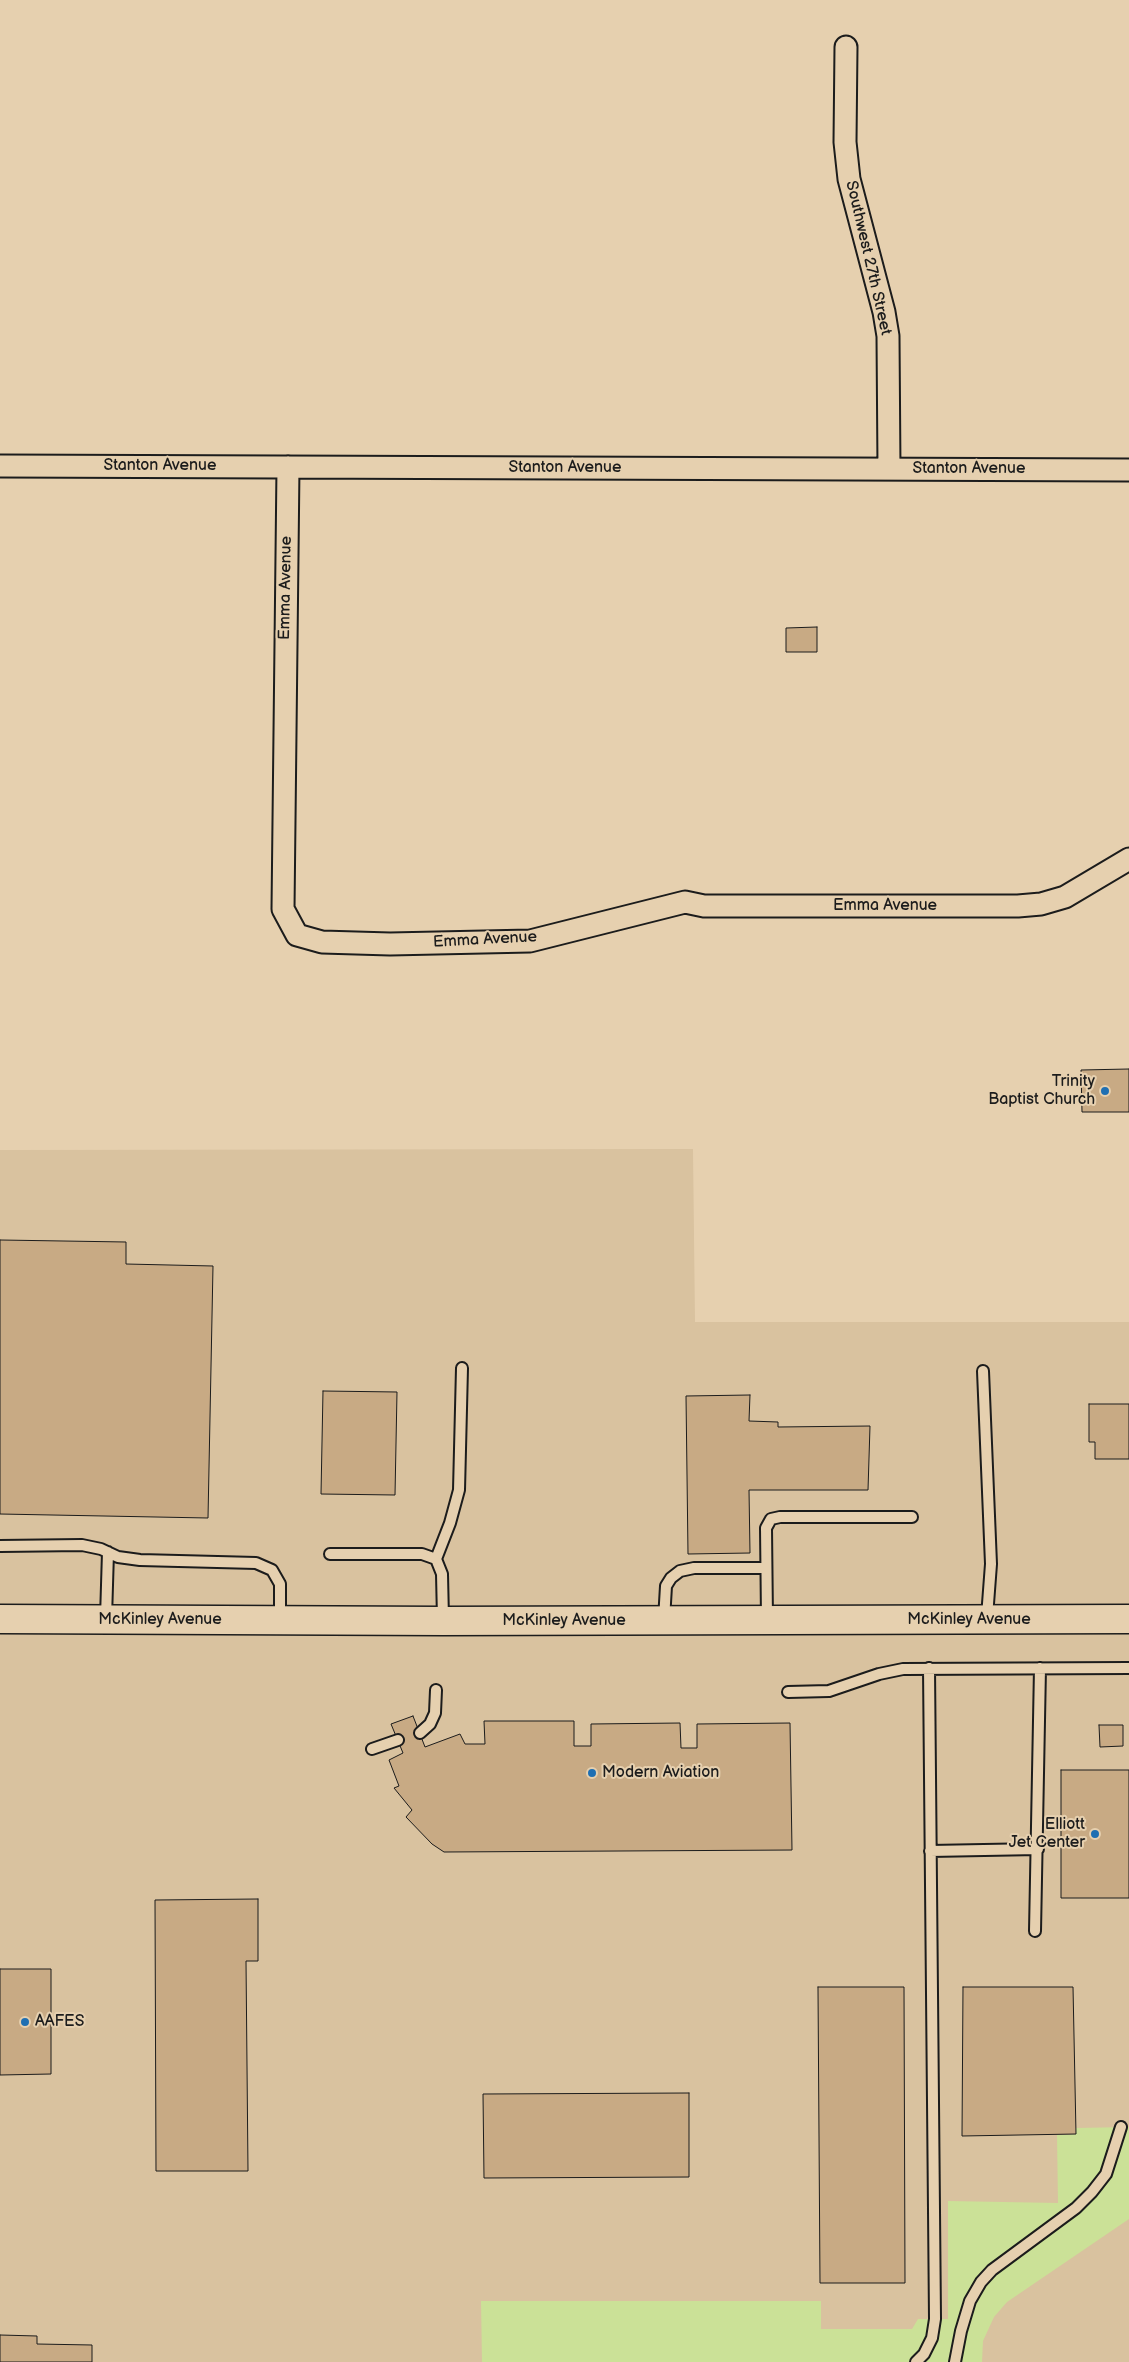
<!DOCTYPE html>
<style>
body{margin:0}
canvas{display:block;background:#e6d0af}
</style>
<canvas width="1129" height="2362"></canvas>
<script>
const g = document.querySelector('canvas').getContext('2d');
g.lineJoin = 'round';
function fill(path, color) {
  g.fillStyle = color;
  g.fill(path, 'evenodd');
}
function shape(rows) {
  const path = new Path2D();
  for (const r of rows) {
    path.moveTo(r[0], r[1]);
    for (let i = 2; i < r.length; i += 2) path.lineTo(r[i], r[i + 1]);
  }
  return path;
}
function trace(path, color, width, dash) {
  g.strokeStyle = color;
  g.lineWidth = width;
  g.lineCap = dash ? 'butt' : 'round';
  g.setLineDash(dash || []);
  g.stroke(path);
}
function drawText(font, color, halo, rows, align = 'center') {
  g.font = font + ' "Balsamiq Sans",sans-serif';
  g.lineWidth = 4;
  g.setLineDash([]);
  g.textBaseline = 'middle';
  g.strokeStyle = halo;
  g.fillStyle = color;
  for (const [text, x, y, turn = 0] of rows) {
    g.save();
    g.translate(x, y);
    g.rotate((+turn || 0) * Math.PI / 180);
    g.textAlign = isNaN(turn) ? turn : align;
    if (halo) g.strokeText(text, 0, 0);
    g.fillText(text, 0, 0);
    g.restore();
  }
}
fill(shape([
 [693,1149,695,1322,1129,1322,1129,2362,0,2362,0,1150]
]), '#d9c29f');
fill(shape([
 [1129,2127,1129,2219,1007,2302,994,2317,983,2341,982,2362,482,2362,481,2301,821,2301,821,2329,912,2329,918,2319,948,2319,948,2201,1058,2203,1057,2135,1076,2134,1076,2128]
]), '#cbe197');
const building = shape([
 [817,627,817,652,786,652,786,628,817,627],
 [1129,1069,1129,1112,1082,1112,1081,1070,1129,1069],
 [0,1240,126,1242,126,1264,213,1266,208,1518,0,1514,0,1240],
 [323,1391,397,1392,395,1495,321,1494,323,1391],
 [750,1395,749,1421,778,1422,778,1427,870,1426,868,1490,749,1490,750,1553,688,1554,686,1396,750,1395],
 [1089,1404,1129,1404,1129,1459,1095,1459,1095,1442,1089,1442,1089,1404],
 [413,1716,425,1747,460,1734,465,1744,485,1744,484,1721,574,1721,574,1746,591,1746,591,1724,680,1723,681,1748,697,1748,697,1724,790,1723,792,1850,444,1852,432,1844,406,1817,412,1810,394,1788,399,1786,389,1760,403,1753,391,1724,413,1716],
 [1099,1725,1123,1725,1123,1746,1100,1747,1099,1725],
 [1061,1770,1129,1770,1129,1898,1061,1898,1061,1770],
 [258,1899,258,1961,246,1961,248,2171,156,2171,155,1900,258,1899],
 [0,1969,51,1969,51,2074,0,2075,0,1969],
 [818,1987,904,1987,905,2283,820,2283,818,1987],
 [963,1987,1073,1987,1076,2134,962,2136,963,1987],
 [689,2093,689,2177,484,2178,483,2094,689,2093],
 [0,2335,37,2336,37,2344,92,2345,92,2362,0,2362,0,2335]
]);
fill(building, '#c8aa84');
trace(building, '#1c1c1c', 1);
const lane = shape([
 [983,1371,991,1564,987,1617],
 [0,1546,82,1545,101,1549,118,1557,140,1560,256,1563,272,1570,280,1584,280,1619],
 [330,1554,422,1554,436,1559,442,1574,443,1619],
 [436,1559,450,1523,459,1490,462,1368],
 [106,1618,108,1552],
 [767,1619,766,1528,771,1519,780,1517,912,1517],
 [664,1620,666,1586,671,1578,680,1571,694,1568,766,1568],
 [788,1692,829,1691,879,1674,903,1669,1129,1668],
 [420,1733,430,1724,435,1713,436,1690],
 [372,1749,398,1740],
 [930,1851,1038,1849],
 [1035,1931,1040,1668],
 [916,2362,924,2354,932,2338,935,2319,929,1668],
 [955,2362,961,2331,970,2301,981,2282,992,2270,1076,2208,1092,2192,1106,2174,1121,2127]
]);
const street = shape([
 [846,47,845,142,849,179,884,312,888,336,889,469],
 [0,466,1129,470],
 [288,467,283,909,297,935,322,942,390,944,530,941,685,902,704,906,1018,906,1041,904,1065,897,1129,859]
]);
const secondary = shape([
 [0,1619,443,1621,1129,1619]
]);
trace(lane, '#1c1c1c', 14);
trace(street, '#1c1c1c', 25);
trace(secondary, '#1c1c1c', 31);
trace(lane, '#e6d0af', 10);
trace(street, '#e6d0af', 21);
trace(secondary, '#e6d0af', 28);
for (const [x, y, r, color] of [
 [1105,1091,5,"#1f6fb2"],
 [592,1773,5,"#1f6fb2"],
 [1095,1834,5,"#1f6fb2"],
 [25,2022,5,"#1f6fb2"]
]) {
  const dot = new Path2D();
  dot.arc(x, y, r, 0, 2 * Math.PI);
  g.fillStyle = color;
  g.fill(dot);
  trace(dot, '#e6d0af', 2);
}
drawText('16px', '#1c1c1c', '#e6d0af', [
 ["Southwest 27th Street",868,258,77],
 ["Stanton Avenue",160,466],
 ["Stanton Avenue",565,468],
 ["Stanton Avenue",969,469],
 ["Emma Avenue",286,588,-89],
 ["Emma Avenue",885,906],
 ["Emma Avenue",485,940,-3],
 ["McKinley Avenue",160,1620],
 ["McKinley Avenue",969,1620],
 ["McKinley Avenue",564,1621]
]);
drawText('16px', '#1c1c1c', '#e6d0af', [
 ["Trinity",1095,1082],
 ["Baptist Church",1095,1100],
 ["Modern Aviation",602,1773,"left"],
 ["Elliott",1085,1825],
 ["Jet Center",1085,1843],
 ["AAFES",35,2022,"left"]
], 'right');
</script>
